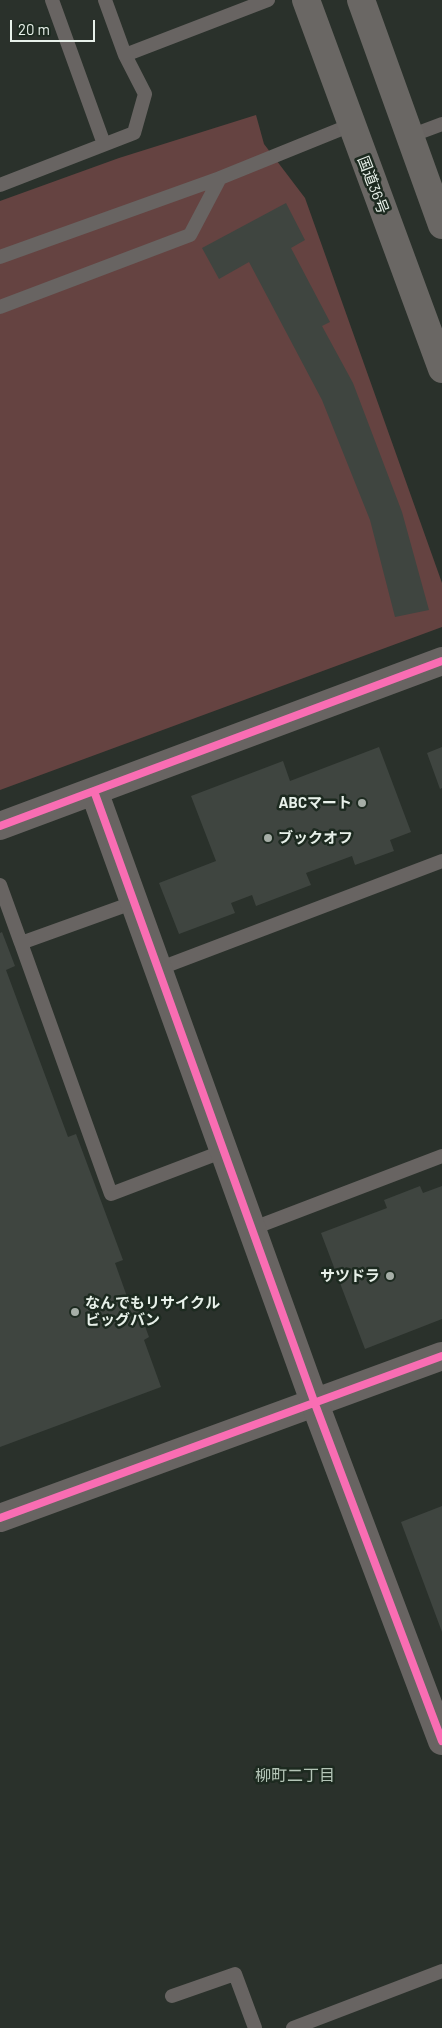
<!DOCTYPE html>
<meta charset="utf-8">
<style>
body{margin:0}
#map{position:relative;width:442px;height:2028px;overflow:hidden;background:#2a312b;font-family:Barlow,sans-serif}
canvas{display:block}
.scale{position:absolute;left:10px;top:20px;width:85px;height:22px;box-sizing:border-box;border:2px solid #e8f1ea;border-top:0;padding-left:6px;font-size:15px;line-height:18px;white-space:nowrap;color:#e8f1ea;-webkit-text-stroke:4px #1d2a20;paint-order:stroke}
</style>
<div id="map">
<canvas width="442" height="2028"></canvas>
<div class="scale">20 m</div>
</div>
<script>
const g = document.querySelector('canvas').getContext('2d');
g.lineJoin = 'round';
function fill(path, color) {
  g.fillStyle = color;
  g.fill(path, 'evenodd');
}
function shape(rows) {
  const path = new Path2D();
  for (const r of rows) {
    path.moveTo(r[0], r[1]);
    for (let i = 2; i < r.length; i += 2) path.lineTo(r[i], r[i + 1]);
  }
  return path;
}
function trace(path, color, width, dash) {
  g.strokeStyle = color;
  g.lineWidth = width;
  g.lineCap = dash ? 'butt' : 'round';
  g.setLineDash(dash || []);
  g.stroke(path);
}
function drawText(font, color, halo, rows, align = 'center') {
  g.font = font + ' Barlow,"Noto Sans JP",sans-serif';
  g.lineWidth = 5;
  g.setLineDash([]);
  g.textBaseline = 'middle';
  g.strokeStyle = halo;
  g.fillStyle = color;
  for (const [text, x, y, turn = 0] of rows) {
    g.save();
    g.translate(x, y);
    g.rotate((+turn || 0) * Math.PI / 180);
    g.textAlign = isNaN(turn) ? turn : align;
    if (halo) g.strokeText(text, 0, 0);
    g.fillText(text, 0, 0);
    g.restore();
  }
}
fill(shape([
 [256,115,264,144,305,198,442,583,442,627,0,790,0,201,119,158]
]), '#654341');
fill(shape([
 [286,203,305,240,291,248,330,322,322,326,353,383,402,512,429,610,395,617,370,520,322,400,249,262,219,279,202,248],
 [379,747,411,832,390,840,394,851,355,865,352,856,306,873,311,885,256,906,252,895,231,903,235,913,179,934,159,883,216,861,191,796,283,761,290,781],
 [442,747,442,788,440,789,427,753],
 [2,932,15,966,6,970,68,1137,76,1134,123,1260,115,1263,130,1305,136,1302,149,1337,144,1340,161,1387,0,1447,0,933],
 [420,1186,423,1193,442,1186,442,1319,365,1349,321,1233,387,1208,384,1200],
 [442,1506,442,1632,401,1522]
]), '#3f4540');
trace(shape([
 [52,0,104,144],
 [105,0,125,55,268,0],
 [410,136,442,124],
 [0,185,134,133,145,94,125,55],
 [0,257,220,178],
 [0,307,190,235,220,178,351,125],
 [0,885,21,943,135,902],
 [21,943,111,1194,224,1151],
 [158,969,442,861],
 [251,1229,442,1156],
 [172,1996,235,1974,255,2028],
 [293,2028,442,1971]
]), '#686462', 14);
trace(shape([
 [0,1518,442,1356]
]), '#686462', 28);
trace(shape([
 [94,791,315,1404,442,1741],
 [0,826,442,661]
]), '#686462', 28);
trace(shape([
 [306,0,442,369],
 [361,0,442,225]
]), '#6a6764', 28);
trace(shape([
 [94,791,315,1404,442,1741],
 [0,826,442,661],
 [0,1518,442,1356]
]), '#f96db3', 8);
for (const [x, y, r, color] of [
 [362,803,5,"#a6aea7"],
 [268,838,5,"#a6aea7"],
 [390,1276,5,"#a6aea7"],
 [75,1312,5,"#a6aea7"]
]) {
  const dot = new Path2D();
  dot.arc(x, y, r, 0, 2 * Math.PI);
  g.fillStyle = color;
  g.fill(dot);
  trace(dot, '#1d2a20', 2);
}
drawText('15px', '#e8f1ea', '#1d2a20', [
 ["国道36号",373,185,69]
]);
drawText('bold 15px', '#e8f1ea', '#1d2a20', [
 ["ABCマート",352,803],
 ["ブックオフ",278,838,"left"],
 ["サツドラ",380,1276],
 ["なんでもリサイクル",85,1303,"left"],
 ["ビッグバン",85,1320,"left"]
], 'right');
drawText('16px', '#b4c5b7', '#1d2a20', [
 ["柳町二丁目",295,1776]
]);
</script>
